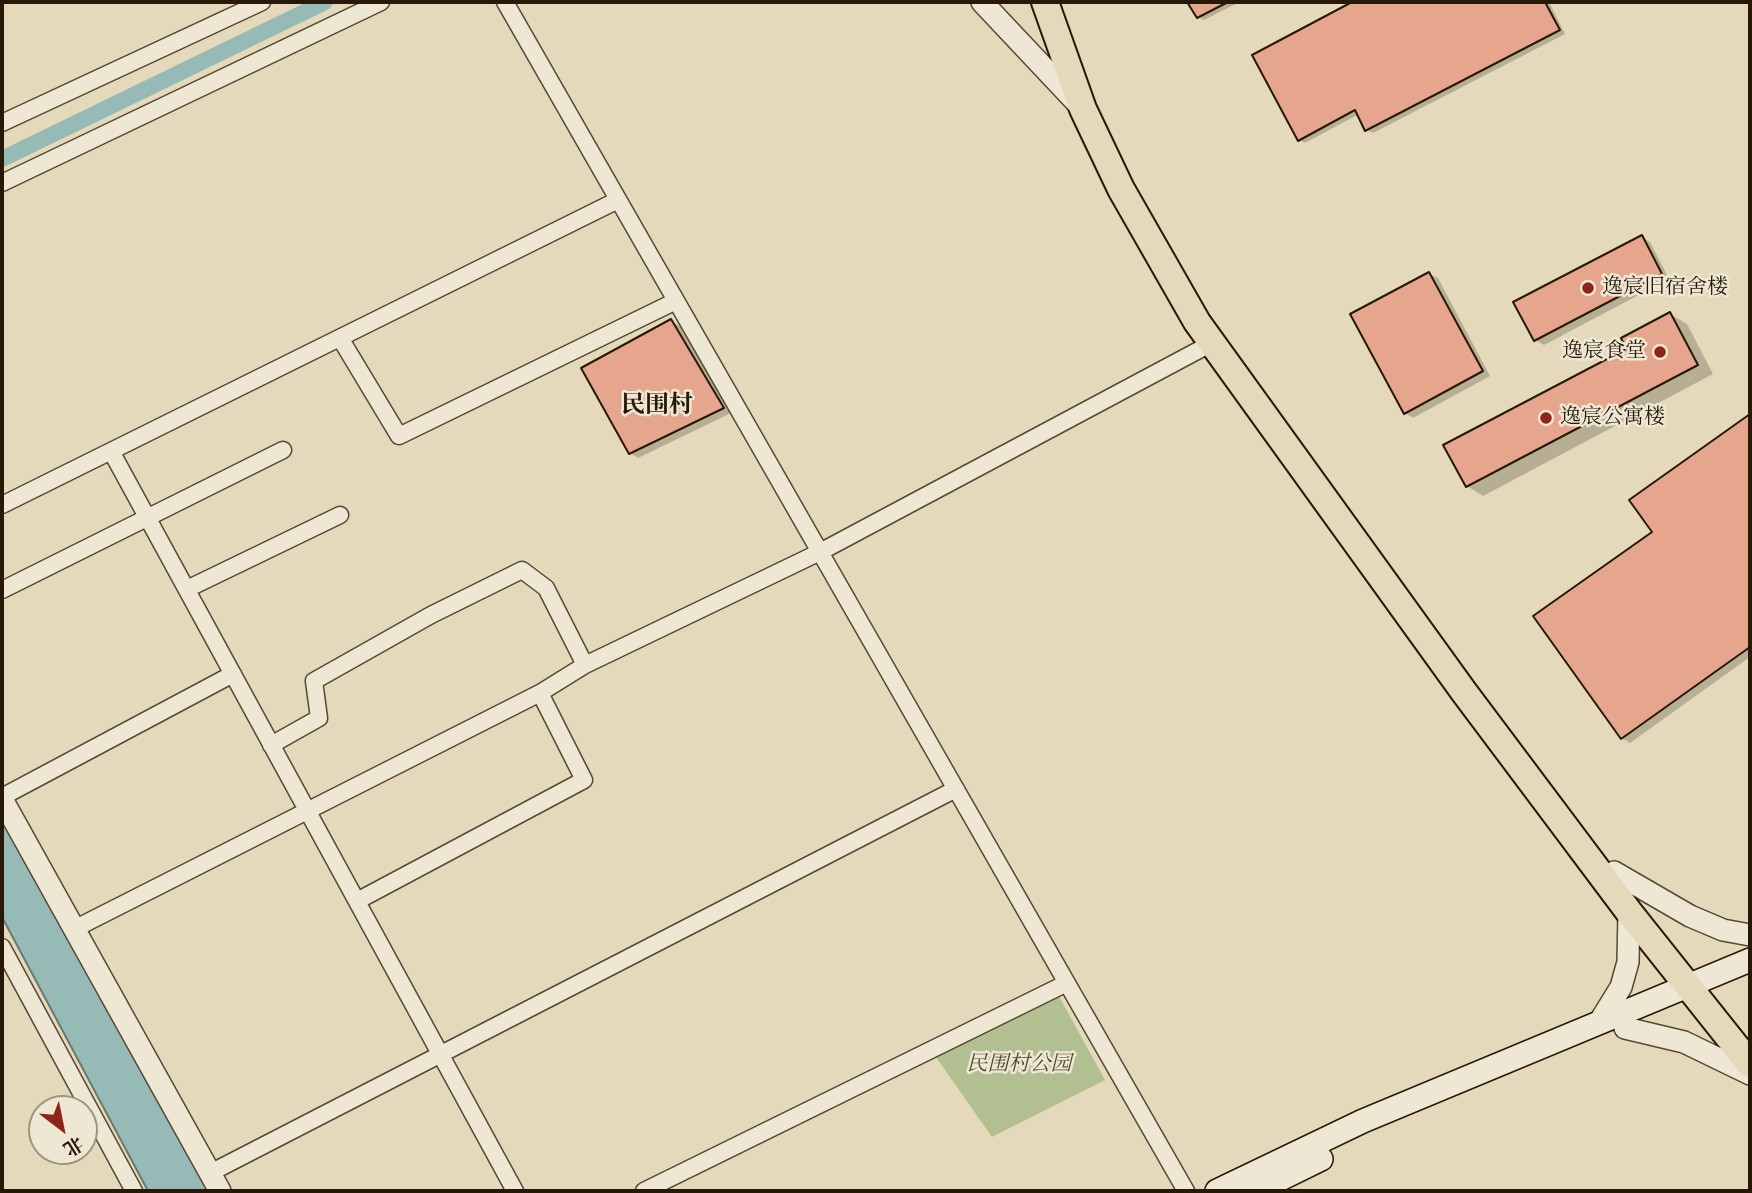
<!DOCTYPE html>
<meta charset="utf-8">
<style>
body{margin:0}
#map{position:relative;width:1752px;height:1193px;overflow:hidden;background:#e4dabb;font-family:"IM FELL French Canon","Noto Serif SC",serif}
canvas{display:block}
.frame{position:absolute;inset:0;border:4px solid #271807;pointer-events:none}
.north{position:absolute;left:28px;top:1095px;width:70px;height:70px;box-sizing:border-box;background:#ede7d3;border:2px solid #9e9481;border-radius:50%;rotate:148deg;font-size:19px;font-weight:700;line-height:28px;text-align:center;color:#271807}
.north::after{content:'';display:block;margin:auto;width:24px;height:32px;background:#8f2418;clip-path:polygon(50% 0,100% 100%,50% 72%,0 100%)}
</style>
<div id="map">
<canvas width="1752" height="1193"></canvas>
<div class="frame"></div>
<div class="north">北</div>
</div>
<script>
const g = document.querySelector('canvas').getContext('2d');
g.lineJoin = 'round';
function fill(path, color) {
  g.fillStyle = color;
  g.fill(path, 'evenodd');
}
function shape(rows) {
  const path = new Path2D();
  for (const r of rows) {
    path.moveTo(r[0], r[1]);
    for (let i = 2; i < r.length; i += 2) path.lineTo(r[i], r[i + 1]);
  }
  return path;
}
function trace(path, color, width, dash) {
  g.strokeStyle = color;
  g.lineWidth = width;
  g.lineCap = dash ? 'butt' : 'round';
  g.setLineDash(dash || []);
  g.stroke(path);
}
function drawText(font, color, halo, rows, align = 'center') {
  g.font = font + ' "IM FELL French Canon","Noto Serif SC",serif';
  g.lineWidth = 5;
  g.setLineDash([]);
  g.textBaseline = 'middle';
  g.strokeStyle = halo;
  g.fillStyle = color;
  for (const [text, x, y, turn = 0] of rows) {
    g.save();
    g.translate(x, y);
    g.rotate((+turn || 0) * Math.PI / 180);
    g.textAlign = isNaN(turn) ? turn : align;
    if (halo) g.strokeText(text, 0, 0);
    g.fillText(text, 0, 0);
    g.restore();
  }
}
fill(shape([
 [1055,989,1105,1080,992,1137,931,1050]
]), '#b2c091');
const water = shape([
 [2,808,210,1191,148,1191,2,917,2,808]
]);
fill(water, '#96bab5');
trace(water, '#6a796f', 2);
fill(shape([
 [1189,2,1240,2,1204,20,1198,17],
 [1357,2,1549,2,1565,34,1373,133,1367,130,1359,114,1305,143,1299,140,1254,56],
 [1642,237,1650,242,1669,279,1544,345,1535,340],
 [1429,274,1438,278,1490,376,1413,418,1405,413],
 [1670,314,1687,324,1713,374,1483,496,1467,486],
 [671,321,680,326,731,413,638,458,630,453],
 [1750,416,1750,657,1630,743,1622,738,1654,532,1632,501]
]), '#0003');
trace(shape([
 [2,159,325,2]
]), '#96bab5', 16);
const building = shape([
 [1187,2,1228,2,1197,18,1187,2],
 [1352,2,1545,2,1560,30,1365,131,1355,110,1298,141,1252,55,1352,2],
 [1642,235,1662,274,1534,341,1513,302,1642,235],
 [1429,272,1483,371,1404,414,1350,314,1429,272],
 [1670,312,1698,365,1466,487,1443,445,1626,349,1621,338,1670,312],
 [671,319,724,408,629,454,581,368,671,319],
 [1750,414,1750,647,1621,739,1533,616,1652,532,1629,500,1750,414]
]);
fill(building, '#e5a68d');
trace(building, '#271807', 2);
const minor = shape([
 [505,2,1186,1191],
 [2,123,262,2],
 [2,183,381,2],
 [340,338,399,436,676,301],
 [111,451,515,1191],
 [2,505,618,200],
 [187,589,340,515],
 [2,590,283,450],
 [271,745,319,718,314,681,431,615,522,570,546,588,585,665],
 [2,797,233,674],
 [357,901,584,780,540,693],
 [74,929,540,693,585,665,820,552,1212,343],
 [2,947,134,1191],
 [210,1173,956,789],
 [644,1191,1067,983]
]);
const tertiary = shape([
 [982,2,1079,105],
 [2,799,220,1191],
 [1614,872,1690,916,1723,930,1750,935],
 [1600,1021,1621,987,1628,962,1629,912],
 [1625,1028,1684,1042,1750,1074]
]);
const secondary = shape([
 [1217,1191,1363,1121,1750,960],
 [1256,1191,1321,1159]
]);
const primary = shape([
 [1045,2,1083,109,1121,189,1197,322,1464,692,1629,912,1750,1064]
]);
trace(minor, '#564834', 19);
trace(tertiary, '#564834', 24);
trace(secondary, '#271807', 26);
trace(primary, '#271807', 30);
trace(minor, '#ede7d3', 16);
trace(tertiary, '#ede7d3', 21);
trace(secondary, '#ede7d3', 23);
trace(primary, '#e4dabb', 26);
for (const [x, y, r, color] of [
 [1588,288,7,"#8f2418"],
 [1660,352,7,"#8f2418"],
 [1546,418,7,"#8f2418"]
]) {
  const dot = new Path2D();
  dot.arc(x, y, r, 0, 2 * Math.PI);
  g.fillStyle = color;
  g.fill(dot);
  trace(dot, '#ede7d3', 2.5);
}
drawText('21px', '#271807', '#ede7d3', [
 ["逸宸旧宿舍楼",1602,288],
 ["逸宸食堂",1646,352,"right"],
 ["逸宸公寓楼",1560,418]
], 'left');
drawText('italic 21px', '#514a30', '#ede7d3', [
 ["民围村公园",1019,1065]
]);
drawText('bold 24px', '#271807', '#ede7d3', [
 ["民围村",657,406]
]);
</script>
